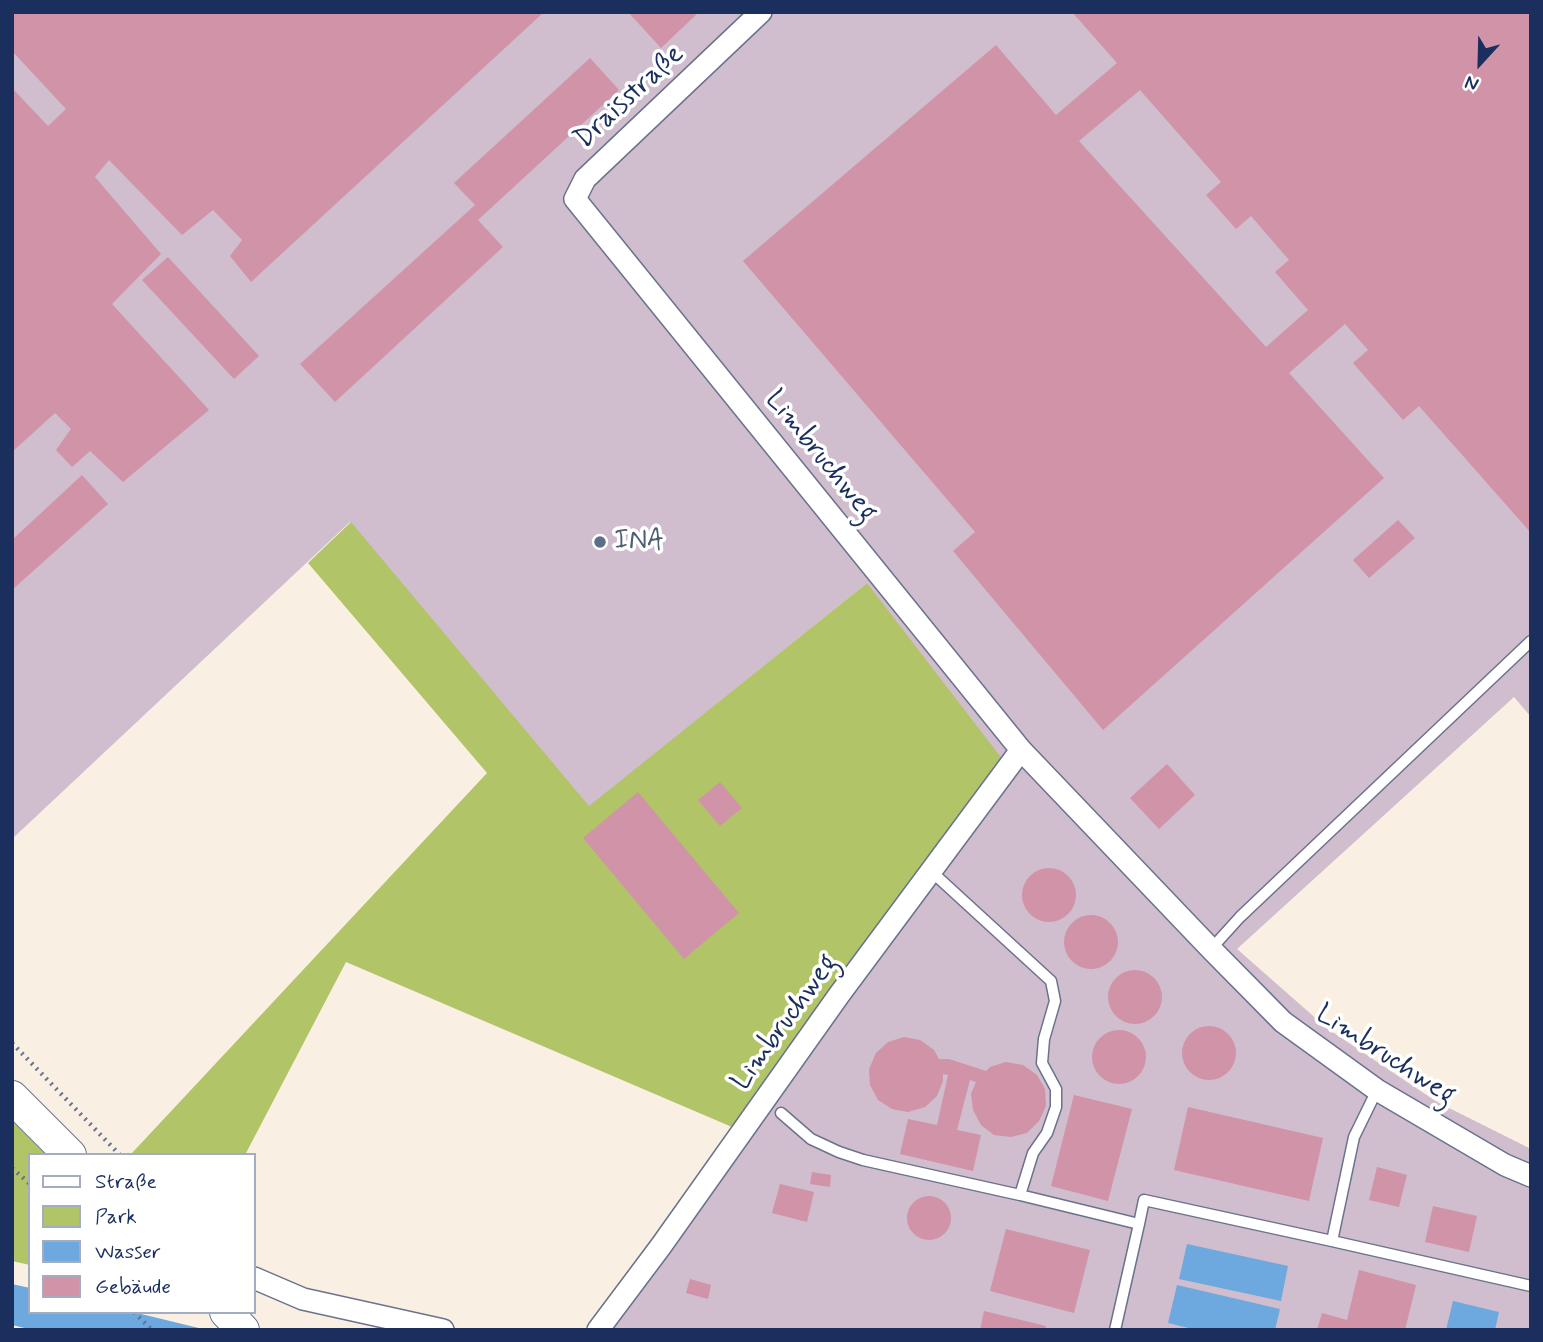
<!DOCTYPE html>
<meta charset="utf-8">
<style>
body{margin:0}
#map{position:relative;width:1543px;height:1342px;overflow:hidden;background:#f9f0e3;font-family:Mynerve,sans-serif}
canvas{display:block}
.frame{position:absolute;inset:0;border:14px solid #1b2f5e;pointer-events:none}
.legend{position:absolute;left:28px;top:1153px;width:228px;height:161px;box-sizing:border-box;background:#fff;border:2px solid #a4acbf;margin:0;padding:9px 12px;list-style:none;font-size:21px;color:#1b2f5e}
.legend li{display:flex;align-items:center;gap:14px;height:35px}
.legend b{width:35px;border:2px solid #a4acbf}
.north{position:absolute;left:1445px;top:28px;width:70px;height:70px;-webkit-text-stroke:5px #fff;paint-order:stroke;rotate:202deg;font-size:19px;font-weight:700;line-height:28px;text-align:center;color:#1b2f5e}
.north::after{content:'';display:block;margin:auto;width:24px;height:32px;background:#1b2f5e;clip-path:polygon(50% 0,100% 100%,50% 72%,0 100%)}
</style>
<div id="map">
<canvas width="1543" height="1342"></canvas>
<div class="frame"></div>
<ul class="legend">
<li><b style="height:9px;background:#fff"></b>Straße</li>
<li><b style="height:19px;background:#b1c568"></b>Park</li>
<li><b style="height:19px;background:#6da9de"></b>Wasser</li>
<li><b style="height:19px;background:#d093a7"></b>Gebäude</li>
</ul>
<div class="north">N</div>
</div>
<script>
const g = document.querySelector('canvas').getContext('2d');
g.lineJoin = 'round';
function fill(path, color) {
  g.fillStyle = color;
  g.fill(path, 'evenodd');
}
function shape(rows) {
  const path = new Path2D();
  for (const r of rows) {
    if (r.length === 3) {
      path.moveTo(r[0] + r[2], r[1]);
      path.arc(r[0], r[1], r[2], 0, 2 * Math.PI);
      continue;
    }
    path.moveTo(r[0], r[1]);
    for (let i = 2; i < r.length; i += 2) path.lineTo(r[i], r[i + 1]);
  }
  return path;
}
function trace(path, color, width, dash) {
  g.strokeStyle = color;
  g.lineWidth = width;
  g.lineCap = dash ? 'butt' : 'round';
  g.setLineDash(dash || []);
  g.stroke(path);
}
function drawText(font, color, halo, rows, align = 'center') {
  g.font = font + ' Mynerve,sans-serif';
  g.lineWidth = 7;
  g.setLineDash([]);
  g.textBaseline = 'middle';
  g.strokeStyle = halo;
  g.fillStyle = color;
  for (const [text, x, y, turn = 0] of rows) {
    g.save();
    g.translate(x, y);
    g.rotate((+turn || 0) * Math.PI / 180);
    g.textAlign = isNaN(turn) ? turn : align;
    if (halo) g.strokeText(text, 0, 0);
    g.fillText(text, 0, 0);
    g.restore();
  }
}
fill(shape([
 [12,12,1531,12,1531,717,1514,697,1237,949,1328,1029,1437,1102,1531,1149,1531,1330,585,1330,757,1093,867,583,589,807,350,522,12,839]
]), '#d0bdce');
fill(shape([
 [351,522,589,806,867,583,1003,760,732,1127,346,962,245,1155,132,1153,487,773,308,563],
 [12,1121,46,1155,30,1155,30,1265,12,1261]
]), '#b1c568');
fill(shape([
 [1187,1244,1288,1266,1281,1301,1179,1279],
 [12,1284,30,1288,30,1312,133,1312,207,1330,33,1330,12,1325],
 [1177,1285,1280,1309,1275,1330,1197,1330,1168,1323],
 [1453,1301,1499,1312,1495,1330,1446,1330]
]), '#6da9de');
fill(shape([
 [12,12,544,12,251,282,230,256,242,240,213,210,182,235,109,160,95,177,161,254,112,304,209,410,123,482,90,451,72,467,56,450,71,429,55,413,12,452,12,88,48,126,66,109,12,51],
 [628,12,699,12,661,48],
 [1072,12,1531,12,1531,533,1419,406,1403,420,1353,363,1368,350,1345,324,1289,373,1384,478,1103,730,953,551,975,532,743,261,996,45,1056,115,1117,63],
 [1140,90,1221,182,1206,195,1236,229,1251,216,1289,260,1275,272,1308,310,1266,347,1079,141],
 [590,58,619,90,478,220,503,247,335,402,300,364,475,205,454,183],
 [168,257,259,356,234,379,142,280],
 [82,475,108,504,12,590,12,540],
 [1398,520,1415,538,1369,578,1353,560],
 [1167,764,1195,795,1159,829,1130,798],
 [720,782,742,808,720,826,698,800],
 [638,792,739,913,684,959,583,838],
 [1049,895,27],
 [1091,942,27],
 [1135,997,27],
 [1209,1053,27],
 [1119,1057,27],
 [904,1037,920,1040,934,1050,939,1059,949,1059,986,1071,990,1067,1006,1062,1023,1065,1037,1075,1045,1089,1046,1106,1039,1121,1027,1133,1011,1137,994,1135,981,1125,973,1110,971,1094,976,1082,970,1080,957,1130,981,1135,973,1171,900,1154,908,1119,937,1125,948,1075,943,1074,943,1081,937,1096,925,1107,908,1112,892,1109,878,1100,870,1085,869,1069,876,1053,888,1042],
 [1074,1095,1132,1109,1108,1201,1051,1186],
 [1188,1107,1323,1138,1309,1201,1174,1170],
 [1377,1167,1407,1175,1399,1207,1369,1200],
 [812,1172,831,1175,830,1187,810,1184],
 [780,1184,814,1192,807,1222,772,1213],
 [929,1218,22],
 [1433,1206,1477,1216,1469,1252,1425,1242],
 [1006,1229,1090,1250,1074,1313,990,1291],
 [1359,1270,1416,1285,1405,1330,1317,1330,1322,1313,1347,1320],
 [690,1279,711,1285,708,1299,686,1293],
 [984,1311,1046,1326,1045,1330,980,1330]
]), '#d093a7');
const lane = shape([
 [1211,949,1240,917,1531,641],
 [1377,1090,1354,1137,1332,1241,1531,1286],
 [781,1113,811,1139,839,1152,863,1160,1020,1195,1033,1153,1047,1133,1056,1107,1056,1089,1042,1063,1044,1039,1055,1001,1051,981,932,872],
 [1020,1195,1139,1224,1144,1200,1332,1241],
 [1115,1330,1139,1224]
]);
const street = shape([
 [761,12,585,179,575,199,1021,750,1211,949,1283,1022,1377,1090,1505,1165,1531,1176],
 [254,1278,303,1299,443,1330],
 [598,1330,661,1246,839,995,1021,750]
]);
const secondary = shape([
 [12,1097,70,1155],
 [226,1312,243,1330]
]);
trace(lane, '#69738d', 13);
trace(street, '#69738d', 24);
trace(secondary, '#69738d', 34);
trace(shape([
 [12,1043,120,1155],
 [12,1168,30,1184],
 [134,1312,152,1330]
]), '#69738d', 4.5, [2, 5]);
trace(lane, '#fff', 10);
trace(street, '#fff', 21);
trace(secondary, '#fff', 32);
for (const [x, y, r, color] of [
 [600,542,7,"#5c6f8a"]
]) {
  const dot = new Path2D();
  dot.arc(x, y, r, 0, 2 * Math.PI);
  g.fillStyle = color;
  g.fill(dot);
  trace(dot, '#fff', 2.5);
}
drawText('28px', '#1b2f5e', '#fff', [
 ["Draisstraße",630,98,-43],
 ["Limbruchweg",820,457,51],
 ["Limbruchweg",786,1023,-54],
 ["Limbruchweg",1385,1056,33]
]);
drawText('28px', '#4e5e75', '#fff', [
 ["INA",614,542]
], 'left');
</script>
